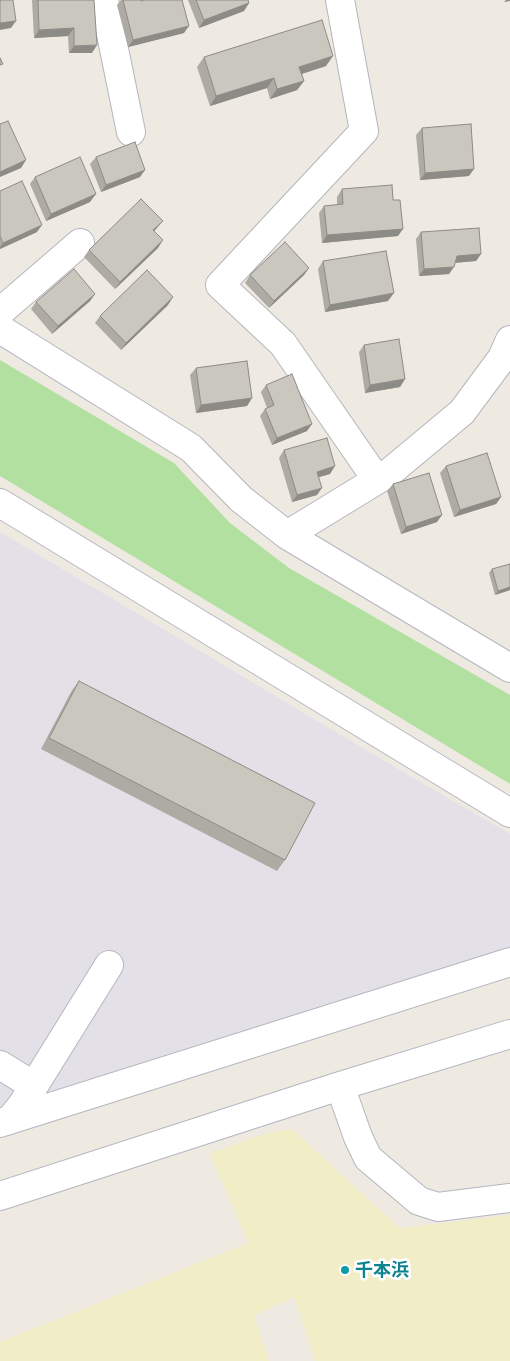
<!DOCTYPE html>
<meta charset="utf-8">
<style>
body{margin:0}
canvas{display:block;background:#eee9e1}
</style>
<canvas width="510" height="1361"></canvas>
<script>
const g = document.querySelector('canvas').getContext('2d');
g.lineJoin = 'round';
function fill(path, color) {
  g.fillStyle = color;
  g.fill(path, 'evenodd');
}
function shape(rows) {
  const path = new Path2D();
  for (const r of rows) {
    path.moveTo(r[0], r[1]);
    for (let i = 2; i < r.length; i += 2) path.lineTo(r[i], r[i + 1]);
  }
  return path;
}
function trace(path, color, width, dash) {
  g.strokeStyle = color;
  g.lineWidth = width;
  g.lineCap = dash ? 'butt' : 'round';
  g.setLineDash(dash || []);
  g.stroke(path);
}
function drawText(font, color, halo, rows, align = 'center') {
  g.font = font + ' "Public Sans","Noto Sans JP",sans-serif';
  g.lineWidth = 5;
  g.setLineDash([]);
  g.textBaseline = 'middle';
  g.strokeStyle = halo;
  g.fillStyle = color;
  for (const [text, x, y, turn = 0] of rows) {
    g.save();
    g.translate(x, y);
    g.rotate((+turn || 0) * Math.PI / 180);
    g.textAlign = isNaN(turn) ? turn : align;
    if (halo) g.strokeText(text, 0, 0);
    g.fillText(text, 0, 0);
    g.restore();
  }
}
fill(shape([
 [0,532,415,779,510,834,510,949,0,1112]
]), '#e3e1e7');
fill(shape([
 [0,360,174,463,230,523,289,568,510,695,510,784,0,476]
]), '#b2e0a1');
fill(shape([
 [292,1129,400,1228,510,1215,510,1361,315,1361,294,1297,254,1316,269,1361,0,1361,0,1342,248,1243,210,1153,267,1133]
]), '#f0edc7');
const minor = shape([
 [104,0,131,132],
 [340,0,364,131,220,285,283,344,377,480],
 [0,312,80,243],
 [0,329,191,448,241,499,287,535,510,668],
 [0,503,510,813],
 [287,535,390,472,462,412,502,358,510,340],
 [0,1065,34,1086],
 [340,1086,358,1137,368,1158,419,1201,438,1207,510,1198],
 [10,1120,22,1105,109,965],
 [0,1123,510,962],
 [0,1196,340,1086,510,1034]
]);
trace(minor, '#b4b6bf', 30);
trace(minor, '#fff', 28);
fill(shape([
 [32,0,94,0,92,53,69,53,68,36,34,38],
 [121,0,141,0,141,1,184,33,128,47,117,5],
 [188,0,248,0,249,3,244,11,199,28],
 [204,57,326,66,302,74,304,81,297,90,270,99,267,88,210,106,197,67],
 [422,128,469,176,420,180,416,135],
 [96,157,140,177,101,192,90,164],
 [35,177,90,202,46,221,30,184],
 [342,189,393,200,398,236,322,243,319,213,324,206,337,205,337,197],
 [0,191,37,232,0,249],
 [157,228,154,231,158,248,115,289,84,257,89,250],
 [421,232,481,254,476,261,455,263,449,274,419,276,416,239],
 [323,261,388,301,325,312,318,269],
 [309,268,304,275,269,308,245,283,250,275],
 [95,294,90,301,52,334,31,309,36,302],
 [168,305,121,350,95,323,100,316],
 [364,345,405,379,400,387,365,393,359,352],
 [196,368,252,398,247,406,196,413,190,375],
 [266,385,307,431,272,445,260,416,265,409,267,408,261,392],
 [284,450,330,474,319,477,317,495,292,502,279,458],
 [446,466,501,497,496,504,454,517,440,473],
 [393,484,437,522,401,534,387,491],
 [492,569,510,590,495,595,489,573],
 [79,681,285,860,277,871,41,749,71,692]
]), '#aeaba4');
fill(shape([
 [506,0,510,0,510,1,504,2],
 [249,3,244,11,199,28,204,20],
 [16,21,11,28,0,30,0,23],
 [189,26,184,33,128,47,133,40],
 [74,28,68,36,34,38,39,30],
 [97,45,92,53,69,53,74,46],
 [333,56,326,66,292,77,299,67],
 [274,78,267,88,210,106,216,96],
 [304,81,297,90,270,99,277,89],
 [26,160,21,168,0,177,0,172],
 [474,169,469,176,420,180,425,173],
 [145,170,140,177,101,192,106,185],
 [96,194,90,202,46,221,51,214],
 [163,221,157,228,148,237,153,230],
 [42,225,37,232,0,249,0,247,3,243],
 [403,229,398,236,322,243,327,235],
 [163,240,158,248,115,289,120,282],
 [481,254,476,261,451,263,457,256],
 [454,267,449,274,419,276,424,269],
 [309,268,304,275,269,308,274,301],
 [394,293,388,301,325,312,330,305],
 [95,294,90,301,52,334,58,326],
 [173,297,168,305,121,350,126,343],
 [405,379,400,387,365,393,370,385],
 [252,398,247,406,196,413,201,405],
 [312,424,307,431,272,445,277,438],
 [335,466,330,474,312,479,317,472],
 [322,488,317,495,292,502,297,495],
 [501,497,496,504,454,517,460,510],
 [442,515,437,522,401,534,406,527],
 [510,587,510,590,495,595,498,591]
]), '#8d8b86');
const building = shape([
 [0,0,13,0,16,21,0,23,0,0],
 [38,0,94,0,97,45,74,46,74,28,39,30,38,0],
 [123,0,141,0,141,1,145,0,182,0,189,26,133,40,123,0],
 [196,0,248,0,249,3,204,20,196,0],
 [322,20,333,56,299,67,304,81,277,89,274,78,216,96,204,57,322,20],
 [0,58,3,64,0,65,0,58],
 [8,121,26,160,0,172,0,124,8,121],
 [471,124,474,169,425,173,422,128,471,124],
 [135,142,145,170,106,185,96,157,135,142],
 [80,157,96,194,51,214,35,177,80,157],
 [22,181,42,225,3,243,0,236,0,191,22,181],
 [392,185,393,200,400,200,403,229,327,235,324,206,343,204,342,189,392,185],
 [141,199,163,221,153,230,163,240,120,282,89,250,141,199],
 [479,228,481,254,457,256,454,267,424,269,421,232,479,228],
 [285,242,309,268,274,301,250,275,285,242],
 [386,251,394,293,330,305,323,261,386,251],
 [74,269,95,294,58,326,36,302,74,269],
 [147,270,173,297,126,343,100,316,147,270],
 [399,339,405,379,370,385,364,345,399,339],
 [247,361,252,398,201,405,196,368,247,361],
 [292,374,312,424,277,438,265,409,274,405,266,385,292,374],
 [327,438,335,466,317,472,322,488,297,495,284,450,327,438],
 [487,453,501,497,460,510,446,466,487,453],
 [429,473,442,515,406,527,393,484,429,473],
 [510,564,510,587,498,591,492,569,510,564],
 [79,681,315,803,285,860,49,738,79,681]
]);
fill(building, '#cac7bf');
trace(building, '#8d8b86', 1);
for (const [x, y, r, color] of [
 [345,1270,5,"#0f9aa8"]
]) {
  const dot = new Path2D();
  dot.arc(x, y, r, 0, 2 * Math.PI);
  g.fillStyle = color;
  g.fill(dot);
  trace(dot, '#fff', 2);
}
drawText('bold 18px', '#0d838f', '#fff', [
 ["千本浜",355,1270]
], 'left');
</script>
